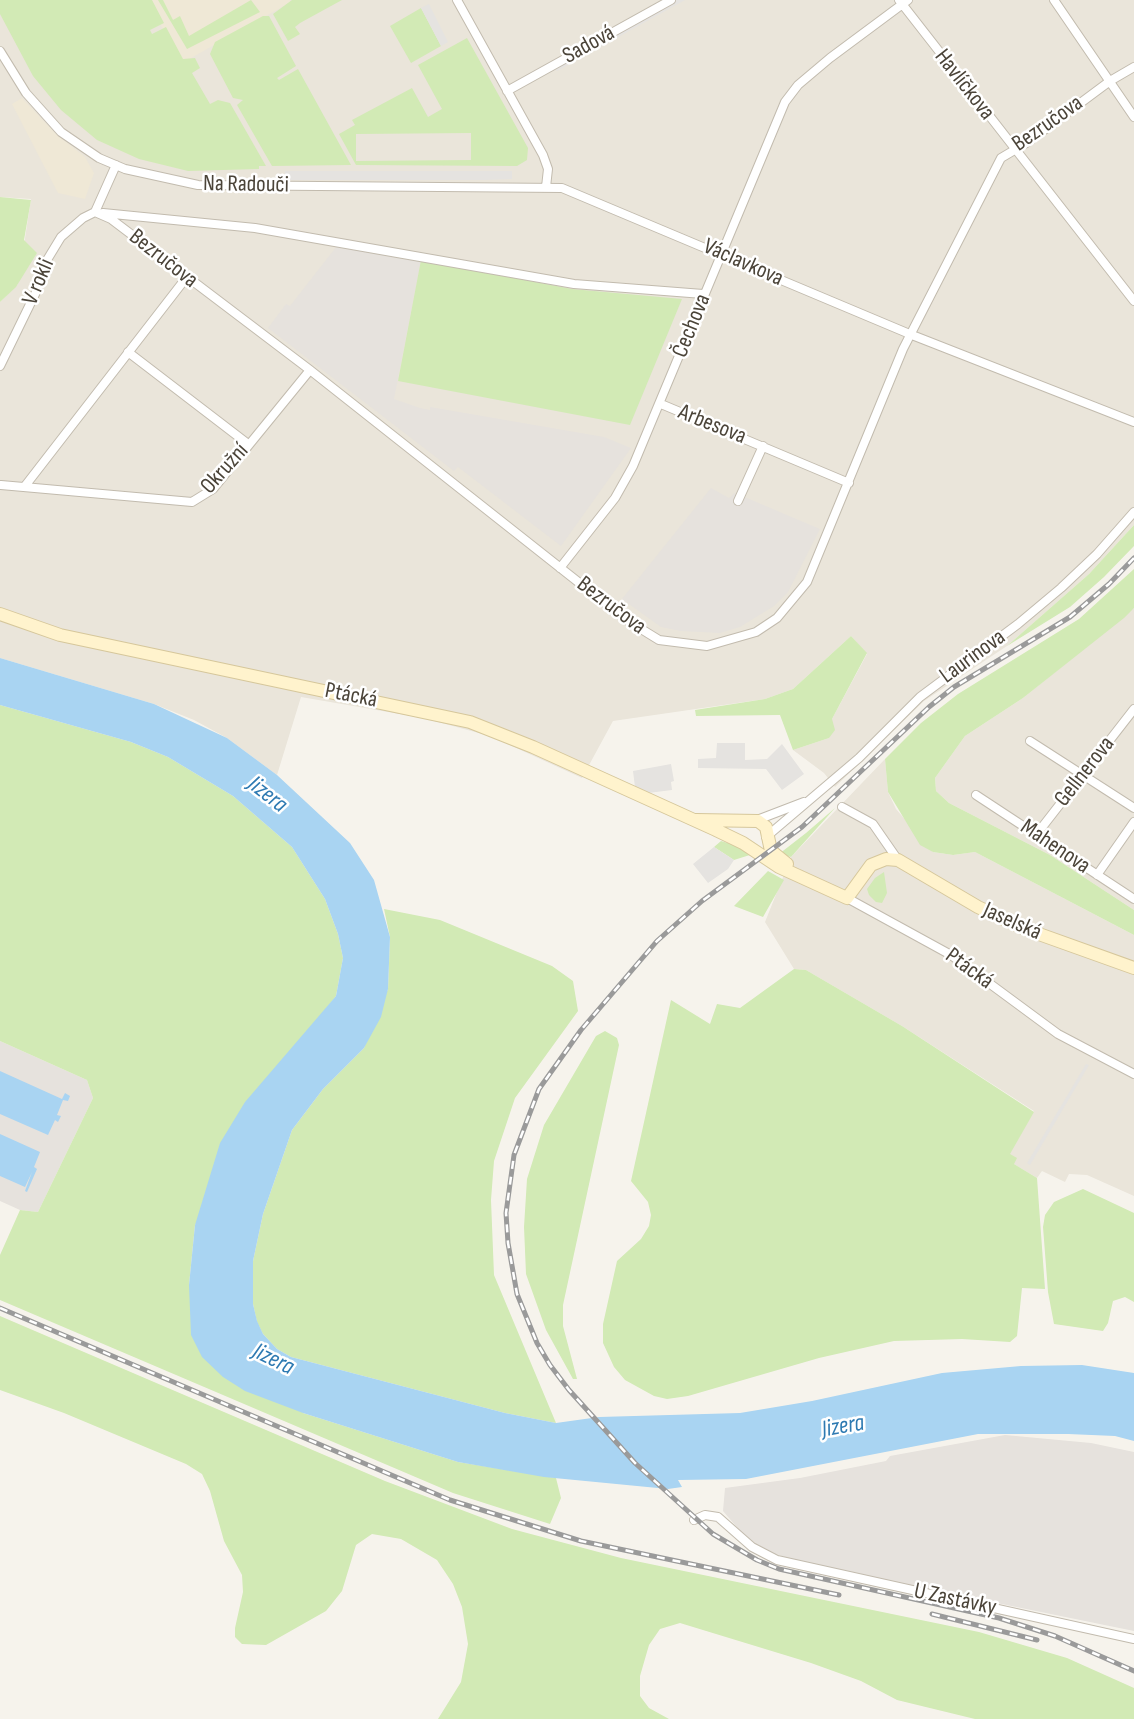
<!DOCTYPE html>
<meta charset="utf-8">
<style>
body{margin:0}
canvas{display:block;background:#f6f3ec}
</style>
<canvas width="1134" height="1719"></canvas>
<script>
const g = document.querySelector('canvas').getContext('2d');
g.lineJoin = 'round';
function fill(path, color) {
  g.fillStyle = color;
  g.fill(path, 'evenodd');
}
function shape(rows) {
  const path = new Path2D();
  for (const r of rows) {
    path.moveTo(r[0], r[1]);
    for (let i = 2; i < r.length; i += 2) path.lineTo(r[i], r[i + 1]);
  }
  return path;
}
function trace(path, color, width, dash) {
  g.strokeStyle = color;
  g.lineWidth = width;
  g.lineCap = dash ? 'butt' : 'round';
  g.setLineDash(dash || []);
  g.stroke(path);
}
function drawText(font, color, halo, rows, align = 'center') {
  g.font = font + ' "Sofia Sans Condensed",sans-serif';
  g.lineWidth = 5;
  g.setLineDash([]);
  g.textBaseline = 'middle';
  g.strokeStyle = halo;
  g.fillStyle = color;
  for (const [text, x, y, turn = 0] of rows) {
    g.save();
    g.translate(x, y);
    g.rotate((+turn || 0) * Math.PI / 180);
    g.textAlign = isNaN(turn) ? turn : align;
    if (halo) g.strokeText(text, 0, 0);
    g.fillText(text, 0, 0);
    g.restore();
  }
}
fill(shape([
 [0,0,1134,0,1134,525,1089,574,1007,646,924,701,835,787,824,773,793,750,829,738,832,719,867,654,851,636,793,689,765,699,613,721,582,778,490,736,423,718,301,697,277,775,227,738,194,720,154,704,0,658,0,302,18,284,31,199,0,197],
 [1134,608,1134,910,1050,855,949,803,936,791,935,778,965,736,1023,698],
 [885,759,888,792,896,809,933,852,953,855,975,852,1134,935,1134,1196,1087,1175,1069,1174,1065,1182,1042,1171,1037,1178,1014,1164,1009,1154,1034,1111,902,1026,806,970,794,969,765,922,791,857]
]), '#eae5da');
fill(shape([
 [337,246,421,260,394,399,420,408,430,410,430,407,604,437,631,448,561,546,458,467,454,471,268,328,286,304,290,306],
 [711,488,729,498,735,493,820,529,788,592,774,606,740,627,720,633,681,631,661,627,622,599],
 [0,1041,87,1080,93,1098,38,1212,20,1210,0,1201],
 [1005,1435,1091,1443,1134,1452,1134,1631,801,1563,762,1549,747,1539,723,1511,725,1488,800,1478,886,1461,890,1456]
]), '#e6e2dd');
fill(shape([
 [147,0,290,0,291,2,182,63],
 [22,98,56,134,85,157,94,173,85,199,58,193,12,104]
]), '#efe8d6');
fill(shape([
 [0,0,152,0,164,23,150,30,152,34,166,27,183,59,195,58,200,68,192,73,210,104,218,100,230,103,266,166,259,166,259,169,188,171,139,159,97,140,61,110,33,76,0,14],
 [158,0,163,0,173,20,180,16,189,36,251,0,260,12,187,49],
 [292,0,342,0,300,23,295,27,300,34,288,41,273,14],
 [421,8,441,46,411,63,390,26],
 [263,16,269,16,296,66,277,78,279,80,298,69,351,165,272,166,237,105,243,100,233,98,210,54,215,42],
 [467,38,528,148,527,160,517,166,356,165,339,134,355,125,352,120,412,88,428,117,442,109,418,65],
 [471,133,471,160,356,161,356,134],
 [0,197,31,200,24,240,37,253,16,287,0,302],
 [421,260,572,289,682,299,630,425,398,381],
 [1134,525,1134,546,1104,577,1070,607,1007,646,1089,574],
 [1134,569,1134,608,1124,618,1023,698,965,736,935,778,936,791,949,803,1050,855,1134,910,1134,935,975,852,953,855,933,852,920,845,888,792,885,759,921,723,958,694,1079,619],
 [851,636,867,653,832,719,835,730,829,738,793,750,780,715,696,716,695,710,765,699,793,689],
 [0,705,131,742,168,757,233,796,292,847,325,899,338,934,343,958,336,996,316,1022,195,1225,189,1285,303,1413,458,1462,556,1478,561,1498,550,1524,453,1493,0,1300,0,1255,20,1210,38,1212,93,1098,87,1080,0,1041],
 [835,808,791,857,779,854,806,833],
 [721,841,741,847,753,854,734,860,714,847],
 [768,871,784,880,763,917,734,906],
 [884,872,887,893,882,903,876,902,869,895,867,889,875,878],
 [384,909,440,920,552,966,573,981,578,1011,515,1098,494,1161,491,1200,494,1275,556,1423,505,1413,291,1357,277,1349,263,1334,257,1322,253,1304,253,1261,263,1214,292,1130,323,1089,364,1048,388,989,390,937],
 [794,969,806,970,902,1026,1034,1112,1010,1154,1017,1158,1014,1164,1037,1178,1045,1289,1022,1288,1017,1336,1010,1342,962,1339,894,1341,819,1358,688,1396,667,1399,654,1396,625,1380,614,1367,603,1343,603,1324,617,1261,641,1239,649,1226,651,1215,648,1202,631,1181,671,1000,710,1024,717,1004,740,1008],
 [605,1031,617,1038,619,1045,563,1305,563,1326,577,1379,573,1379,546,1330,526,1274,524,1227,527,1179,544,1125,596,1036],
 [1083,1189,1134,1213,1134,1302,1125,1297,1113,1301,1108,1323,1103,1331,1054,1324,1048,1292,1043,1227,1045,1215,1054,1202],
 [0,1316,385,1481,512,1529,621,1558,979,1632,1067,1658,1134,1688,1134,1719,975,1719,897,1700,861,1681,811,1663,680,1623,660,1629,649,1645,640,1676,640,1696,649,1708,669,1719,438,1719,461,1682,468,1644,462,1607,453,1584,437,1560,401,1539,372,1534,356,1545,342,1591,326,1611,266,1645,242,1644,235,1637,235,1628,243,1592,242,1575,224,1541,210,1491,202,1474,186,1464,64,1413,0,1390]
]), '#d2eab5');
fill(shape([
 [666,0,685,0,557,71,553,66],
 [429,4,448,42,441,46,421,8],
 [285,171,512,171,512,179,485,180,284,180],
 [717,743,745,743,745,760,767,759,782,744,804,774,782,790,766,769,698,768,698,759,716,758],
 [671,764,674,781,671,782,672,790,648,793,635,787,633,771],
 [714,847,734,860,728,869,708,883,693,864],
 [1086,1064,1089,1065,1030,1165,1027,1163]
]), '#e5e3e0');
fill(shape([
 [0,658,154,704,227,738,277,775,350,843,374,880,390,937,388,989,381,1017,364,1048,323,1089,292,1130,263,1214,253,1261,253,1304,257,1321,263,1334,277,1349,291,1357,505,1413,556,1423,599,1417,740,1413,812,1401,942,1373,1021,1366,1082,1365,1134,1373,1134,1441,1115,1436,1068,1434,978,1434,746,1479,678,1480,682,1487,668,1489,544,1477,458,1462,303,1413,245,1391,223,1377,202,1357,191,1335,189,1285,195,1225,220,1143,245,1102,336,996,343,958,338,934,325,899,292,847,233,796,168,757,131,742,0,705],
 [0,1071,62,1099,65,1093,70,1096,68,1101,63,1100,57,1115,61,1116,58,1122,55,1120,48,1135,0,1114],
 [0,1134,40,1152,34,1167,37,1169,27,1192,25,1191,32,1172,25,1187,0,1176]
]), '#a9d4f2');
const street = shape([
 [457,0,543,155,548,169,546,187],
 [899,0,1134,301],
 [1054,0,1134,117],
 [0,51,26,93,61,132,99,158,125,169,198,185,562,188,912,335,1134,422],
 [507,91,671,0],
 [95,212,111,219,310,370,625,619,659,640,707,646,756,632,777,618,807,582,903,349,1001,158,1028,142,1110,81,1134,67],
 [95,212,116,165],
 [103,213,255,228,574,284,703,294],
 [128,352,248,444],
 [0,366,36,292,47,260,61,237,83,218,95,212],
 [661,404,849,483],
 [1,485,192,502,213,489,310,370],
 [25,486,186,278],
 [738,501,763,446],
 [560,568,615,498,633,466,785,102,798,85,830,58,908,0],
 [1030,741,1134,808],
 [976,795,1134,899],
 [842,807,873,824,898,860],
 [757,820,804,802],
 [1036,835,1134,709],
 [766,837,859,758,920,697,1018,624,1061,588,1097,554,1134,512],
 [1097,875,1134,822],
 [847,898,951,955,1058,1034,1134,1074],
 [694,1520,705,1515,718,1517,752,1547,777,1560,1134,1639]
]);
const secondary = shape([
 [0,614,60,635,470,722,533,747,716,830,743,843,779,867,847,898,871,865,886,859,898,860,978,907,1025,929,1134,968],
 [696,820,758,821,766,827,771,851,787,864]
]);
trace(street, '#c2bbae', 10);
trace(secondary, '#d6c79b', 14);
trace(street, '#fff', 8);
trace(secondary, '#fff3cd', 12);
const rail = shape([
 [1134,558,1109,584,1070,617,954,687,929,707,802,827,702,901,657,941,581,1030,539,1089,514,1155,506,1213,508,1243,517,1294,537,1343,550,1365,569,1390,635,1463,713,1534,757,1560,779,1569,999,1618,1055,1636,1134,1671],
 [0,1308,450,1500,581,1541,839,1595],
 [932,1614,1037,1640]
]);
trace(rail, '#9a9a9a', 5);
trace(rail, '#fff', 2.5, [8]);
drawText('23px', '#4b4439', '#fff', [
 ["Sadová",589,45,-29],
 ["Havlíčkova",964,85,52],
 ["Bezručova",1048,124,-35],
 ["Na Radouči",246,185,1],
 ["Bezručova",163,259,38],
 ["Václavkova",743,263,24],
 ["V rokli",39,282,-67],
 ["Čechova",692,326,-68],
 ["Arbesova",712,425,22],
 ["Okružní",225,469,-48],
 ["Bezručova",611,606,37],
 ["Laurinova",973,657,-36],
 ["Ptácká",351,696,11],
 ["Gellnerova",1085,772,-52],
 ["Mahenova",1055,847,34],
 ["Jaselská",1012,922,24],
 ["Ptácká",969,969,36],
 ["U Zastávky",955,1600,12]
]);
drawText('italic 24px', '#2e7ab2', '#fff', [
 ["Jizera",267,795,38],
 ["Jizera",273,1360,26],
 ["Jizera",843,1427,-10]
]);
</script>
